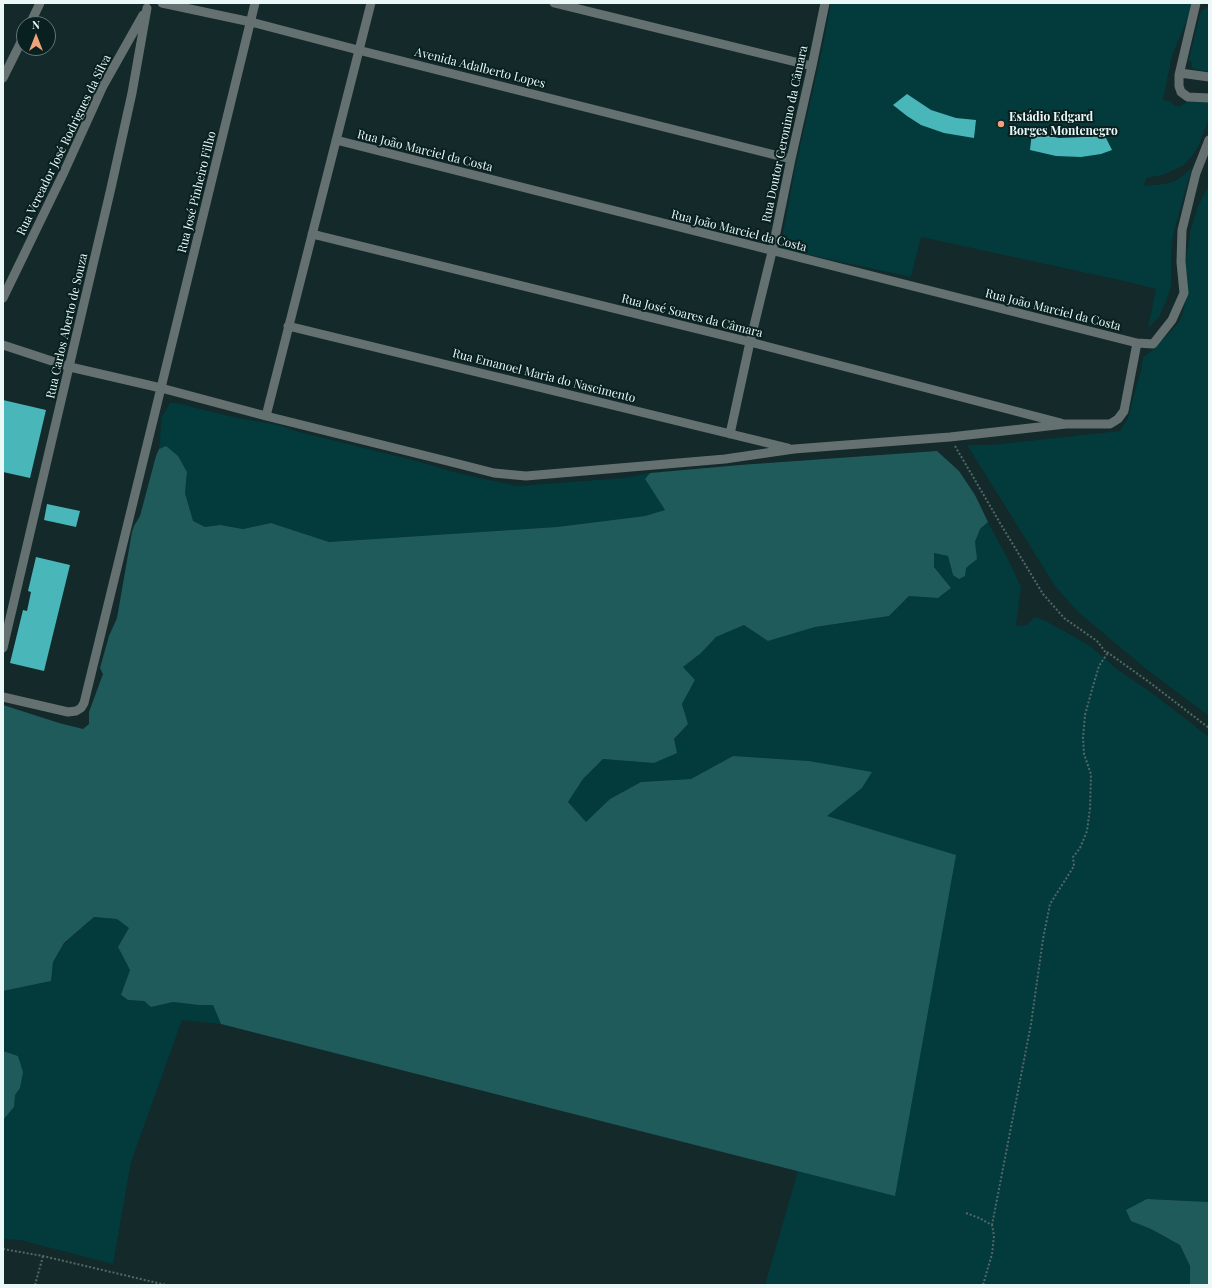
<!DOCTYPE html>
<meta charset="utf-8">
<style>
body{margin:0}
#map{position:relative;width:1212px;height:1288px;overflow:hidden;background:#13292a;font-family:"Playfair Display",serif}
canvas{display:block}
.frame{position:absolute;inset:0;border:4px solid #eaf8f8;pointer-events:none}
.north{position:absolute;left:16px;top:16px;width:40px;height:40px;box-sizing:border-box;background:#092020;border:1px solid #637676;border-radius:50%;rotate:0deg;font-size:11px;font-weight:700;line-height:16px;text-align:center;color:#eaf8f8}
.north::after{content:'';display:block;margin:auto;width:14px;height:18px;background:#f1a27b;clip-path:polygon(50% 0,100% 100%,50% 72%,0 100%)}
</style>
<div id="map">
<canvas width="1212" height="1288"></canvas>
<div class="frame"></div>
<div class="north">N</div>
</div>
<script>
const g = document.querySelector('canvas').getContext('2d');
g.lineJoin = 'round';
function fill(path, color) {
  g.fillStyle = color;
  g.fill(path, 'evenodd');
}
function shape(rows) {
  const path = new Path2D();
  for (const r of rows) {
    path.moveTo(r[0], r[1]);
    for (let i = 2; i < r.length; i += 2) path.lineTo(r[i], r[i + 1]);
  }
  return path;
}
function trace(path, color, width, dash) {
  g.strokeStyle = color;
  g.lineWidth = width;
  g.lineCap = dash ? 'butt' : 'round';
  g.setLineDash(dash || []);
  g.stroke(path);
}
function drawText(font, color, halo, rows, align = 'center') {
  g.font = font + ' "Playfair Display",serif';
  g.lineWidth = 4;
  g.setLineDash([]);
  g.textBaseline = 'middle';
  g.strokeStyle = halo;
  g.fillStyle = color;
  for (const [text, x, y, turn = 0] of rows) {
    g.save();
    g.translate(x, y);
    g.rotate((+turn || 0) * Math.PI / 180);
    g.textAlign = isNaN(turn) ? turn : align;
    if (halo) g.strokeText(text, 0, 0);
    g.fillText(text, 0, 0);
    g.restore();
  }
}
fill(shape([
 [831,3,1194,3,1172,56,1163,100,1172,102,1174,106,1180,106,1186,103,1187,99,1209,101,1209,118,1199,145,1192,156,1184,165,1163,175,1146,178,1144,186,1164,184,1175,181,1185,174,1192,167,1173,235,1171,253,1171,286,1167,299,1159,317,1148,328,1156,289,1124,281,921,237,911,277,782,249,781,244,795,169,822,50],
 [1208,3,1209,3,1209,72,1194,69,1192,67,1191,61,1188,62,1201,11,1208,7],
 [1209,185,1209,716,1146,669,1078,612,1055,586,967,445,992,445,1120,431,1128,418,1136,387,1141,371,1143,357,1153,350,1169,333,1179,322,1183,312,1186,298,1186,258,1191,228,1198,206],
 [170,403,176,403,233,417,278,425,299,432,413,460,457,473,517,486,623,478,650,473,645,479,665,510,645,516,557,527,329,542,271,523,243,529,220,525,205,527,193,521,185,493,187,472,177,456,166,446,159,449,162,417],
 [988,522,1011,565,1021,587,1016,625,1021,626,1027,625,1034,617,1044,620,1089,645,1118,670,1152,693,1209,737,1209,1202,1147,1199,1132,1221,1151,1229,1180,1245,1190,1266,1190,1285,765,1285,798,1171,895,1195,826,816,862,788,871,773,809,761,733,756,691,779,641,782,610,799,586,823,568,802,583,779,603,759,654,763,688,724,682,704,695,681,683,667,701,653,716,637,744,625,768,641,815,627,889,616,909,596,938,598,951,588,934,567,934,553,948,556,953,575,966,568,976,559,975,542,980,529],
 [94,917,117,919,130,928,118,947,130,970,121,996,128,1000,144,1001,151,1007,173,1002,199,1005,213,1005,221,1024,182,1020,131,1162,113,1264,20,1240,3,1239,3,1120,14,1107,15,1095,20,1088,18,1056,3,1051,3,991,51,981,53,962,64,944]
]), '#033a3b');
fill(shape([
 [166,446,178,456,187,472,185,493,193,521,205,527,220,525,243,529,271,523,329,542,557,527,645,516,665,510,645,479,650,473,740,465,937,451,959,471,975,495,988,522,980,529,975,542,977,559,966,568,965,576,959,579,953,575,948,556,934,553,934,567,951,588,938,598,909,596,889,616,815,627,768,641,744,625,716,637,701,653,683,667,695,680,682,704,688,724,674,739,677,753,654,763,603,759,583,779,568,802,586,822,610,799,641,782,691,779,733,756,809,761,872,772,862,788,827,816,956,855,895,1196,221,1024,213,1005,199,1005,173,1002,151,1007,144,1001,128,1000,121,995,130,970,118,947,129,928,117,919,94,917,64,943,53,962,51,981,3,991,3,705,59,723,83,729,89,724,89,712,103,674,100,668,109,636,117,618,132,532,134,526,140,516,156,456,159,449],
 [3,1051,18,1056,23,1072,20,1088,15,1095,14,1107,3,1120],
 [1147,1199,1209,1202,1209,1285,1190,1285,1190,1266,1180,1245,1151,1229,1131,1221,1126,1210]
]), '#205b5c');
fill(shape([
 [907,94,931,110,956,118,976,120,974,138,944,133,921,125,907,116,893,105],
 [1032,132,1059,138,1084,137,1104,134,1112,150,1101,154,1081,157,1056,156,1030,150],
 [3,400,46,410,30,478,3,472],
 [47,504,80,511,76,527,44,520],
 [36,557,70,565,44,671,10,663,23,610,27,611,31,592,28,591]
]), '#49b7b9');
trace(shape([
 [955,446,1003,528,1043,594,1064,618,1097,641,1107,654,1099,666,1091,693,1085,715,1083,738,1084,754,1091,774,1090,808,1087,831,1080,848,1073,857,1074,866,1050,904,1043,939,1031,1024,992,1225],
 [1107,652,1149,682,1209,728],
 [966,1213,979,1218,992,1225,994,1236,992,1254,983,1285],
 [3,1249,43,1256,166,1285],
 [35,1285,43,1256]
]), '#546868', 2, [2, 2]);
trace(shape([
 [162,3,251,22,358,50,791,159],
 [554,3,812,66],
 [1196,3,1179,75,1179,86,1181,92,1188,97,1209,98],
 [30,24,40,3],
 [1180,73,1209,77],
 [3,78,24,36],
 [336,140,1137,343,1153,344,1172,320,1184,293,1181,262,1182,230,1196,173,1209,140],
 [312,234,750,342,1061,423],
 [3,298,64,172,103,86,143,15],
 [288,326,788,448],
 [3,345,70,367,161,388,266,416,451,462,494,473,526,476,725,459,794,449,950,437,1066,424,1110,424,1118,419,1124,411,1137,343],
 [266,416,371,3],
 [730,434,750,342,772,252,791,159,812,66,825,3],
 [3,648,111,188,132,93,147,8],
 [3,697,68,712,76,711,81,708,84,703,255,3]
]), '#657070', 9);
for (const [x, y, r, color] of [
 [1001,124,4,"#f1a27b"]
]) {
  const dot = new Path2D();
  dot.arc(x, y, r, 0, 2 * Math.PI);
  g.fillStyle = color;
  g.fill(dot);
  trace(dot, '#092020', 1.5);
}
drawText('12px', '#eaf8f8', '#092020', [
 ["Avenida Adalberto Lopes",480,68,14],
 ["Rua Doutor Geronimo da Câmara",785,134,-78],
 ["Rua Vereador José Rodrigues da Silva",64,145,-64],
 ["Rua João Marciel da Costa",425,151,14],
 ["Rua José Pinheiro Filho",197,192,-76],
 ["Rua João Marciel da Costa",739,231,14],
 ["Rua João Marciel da Costa",1053,310,14],
 ["Rua José Soares da Câmara",692,316,14],
 ["Rua Carlos Aberto de Souza",67,326,-77],
 ["Rua Emanoel Maria do Nascimento",544,376,14]
]);
drawText('bold 12px', '#eaf8f8', '#092020', [
 ["Estádio Edgard",1009,117],
 ["Borges Montenegro",1009,131]
], 'left');
</script>
